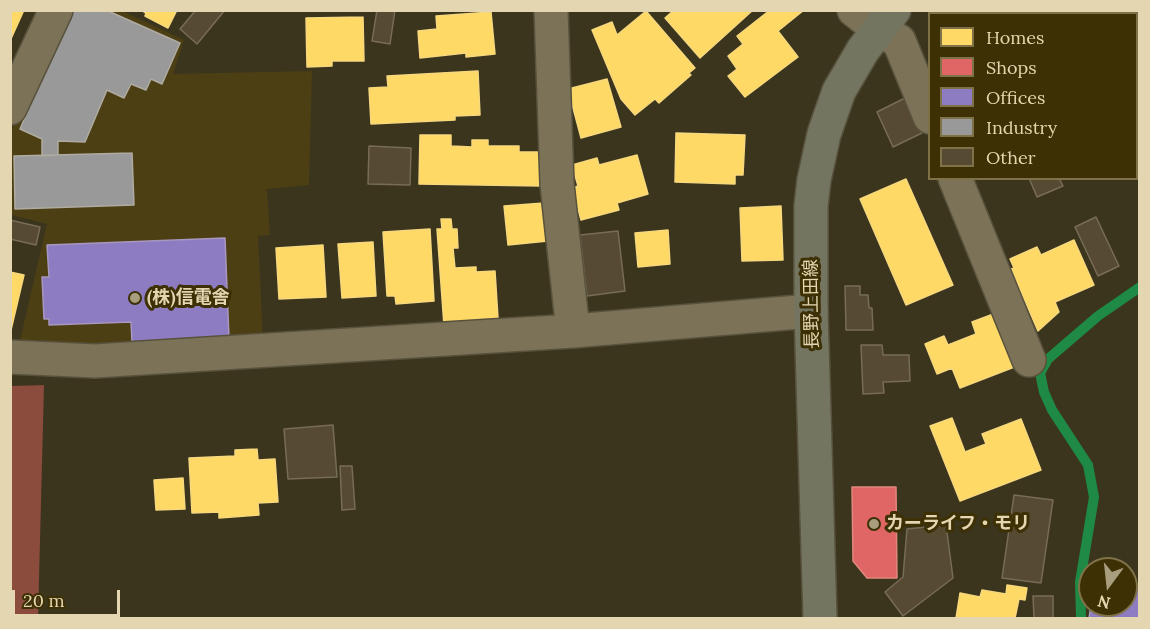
<!DOCTYPE html>
<meta charset="utf-8">
<style>
body{margin:0}
#map{position:relative;width:1150px;height:629px;overflow:hidden;background:#3b351e;font-family:Lora,serif}
canvas{display:block}
.frame{position:absolute;inset:0;border:12px solid #e3d6b1;pointer-events:none}
.legend{position:absolute;left:928px;top:12px;width:210px;height:168px;box-sizing:border-box;background:#3d3004;border:2px solid #7f7249;margin:0;padding:8px 10px;list-style:none;font-size:18px;color:#e3d6b1}
.legend li{display:flex;align-items:center;gap:12px;height:30px}
.legend b{width:30px;border:2px solid #7f7249}
.north{position:absolute;left:1078px;top:557px;width:60px;height:60px;box-sizing:border-box;background:#3d3004;border:2px solid #7f7249;border-radius:50%;rotate:195deg;font-size:16px;font-weight:700;line-height:24px;text-align:center;color:#e3d6b1}
.north::after{content:'';display:block;margin:auto;width:21px;height:27px;background:#a89e7e;clip-path:polygon(50% 0,100% 100%,50% 72%,0 100%)}
.scale{position:absolute;left:12px;top:590px;width:108px;height:27px;box-sizing:border-box;border:3px solid #e3d6b1;border-top:0;padding-left:8px;font-size:18px;line-height:21px;white-space:nowrap;color:#e3d6b1;-webkit-text-stroke:4px #3d3004;paint-order:stroke}
</style>
<div id="map">
<canvas width="1150" height="629"></canvas>
<div class="frame"></div>
<ul class="legend">
<li><b style="height:16px;background:#ffd966"></b>Homes</li>
<li><b style="height:16px;background:#e06666"></b>Shops</li>
<li><b style="height:16px;background:#8e7cc3"></b>Offices</li>
<li><b style="height:16px;background:#999"></b>Industry</li>
<li><b style="height:16px;background:#564a33"></b>Other</li>
</ul>
<div class="north">N</div>
<div class="scale">20 m</div>
</div>
<script>
const g = document.querySelector('canvas').getContext('2d');
g.lineJoin = 'round';
function fill(path, color) {
  g.fillStyle = color;
  g.fill(path, 'evenodd');
}
function shape(rows) {
  const path = new Path2D();
  for (const r of rows) {
    path.moveTo(r[0], r[1]);
    for (let i = 2; i < r.length; i += 2) path.lineTo(r[i], r[i + 1]);
  }
  return path;
}
function trace(path, color, width, dash) {
  g.strokeStyle = color;
  g.lineWidth = width;
  g.lineCap = dash ? 'butt' : 'round';
  g.setLineDash(dash || []);
  g.stroke(path);
}
function drawText(font, color, halo, rows, align = 'center') {
  g.font = font + ' Lora,"Noto Sans JP",serif';
  g.lineWidth = 6;
  g.setLineDash([]);
  g.textBaseline = 'middle';
  g.strokeStyle = halo;
  g.fillStyle = color;
  for (const [text, x, y, turn = 0] of rows) {
    g.save();
    g.translate(x, y);
    g.rotate((+turn || 0) * Math.PI / 180);
    g.textAlign = isNaN(turn) ? turn : align;
    if (halo) g.strokeText(text, 0, 0);
    g.fillText(text, 0, 0);
    g.restore();
  }
}
fill(shape([
 [69,11,122,11,184,40,173,74,312,71,309,185,267,189,270,235,258,236,263,340,18,349,47,224,12,215,10,134]
]), '#4d3f14');
fill(shape([
 [44,385,38,618,11,618,11,386]
]), '#8b4b3d');
const homes = shape([
 [10,10,24,10,10,41,10,10],
 [141,10,177,10,168,28,145,16,146,13,141,10],
 [674,10,753,10,700,58,665,18,674,10],
 [770,10,804,10,778,31,798,57,745,97,728,76,737,69,728,56,743,44,737,36,770,10],
 [984,10,1058,10,1055,14,1048,11,1046,14,981,14,984,10],
 [646,11,695,68,689,73,691,75,659,103,655,99,635,115,621,99,592,30,612,22,617,35,646,11],
 [491,12,495,54,466,57,466,53,420,58,418,31,437,29,436,16,491,12],
 [363,17,364,61,332,61,332,66,307,67,306,18,363,17],
 [478,71,480,115,455,116,455,120,371,124,369,88,388,87,387,76,478,71],
 [607,79,621,127,581,138,568,89,607,79],
 [676,133,745,135,743,175,735,175,735,184,675,182,676,133],
 [420,135,451,135,451,146,472,147,472,140,488,140,488,146,519,146,519,152,542,152,541,186,419,184,420,135],
 [637,155,648,194,617,203,619,210,581,220,572,188,578,186,572,165,597,158,599,165,637,155],
 [906,179,953,285,906,305,860,199,906,179],
 [544,203,548,241,508,245,504,206,544,203],
 [781,206,783,260,742,261,740,208,781,206],
 [441,219,451,219,452,229,457,229,458,248,453,248,455,268,476,267,476,272,495,271,498,318,458,321,458,325,444,326,437,229,442,229,441,219],
 [430,229,434,301,396,304,395,296,387,296,383,232,430,229],
 [668,230,670,264,638,267,635,233,668,230],
 [1074,240,1094,285,1055,302,1059,312,1038,331,1011,269,1014,268,1010,259,1037,247,1041,255,1074,240],
 [373,242,376,296,342,298,338,244,373,242],
 [323,245,326,297,279,299,276,248,323,245],
 [10,272,24,275,11,330,10,330,10,272],
 [996,313,1017,366,960,388,952,368,937,374,925,344,944,336,948,345,976,334,972,322,996,313],
 [952,418,965,452,986,444,982,434,1021,419,1041,470,960,501,930,426,952,418],
 [257,449,258,460,275,459,278,502,258,503,259,515,219,518,219,512,192,513,189,458,235,456,235,450,257,449],
 [183,478,185,509,156,510,154,480,183,478],
 [1007,585,1027,588,1025,600,1019,599,1015,618,956,618,960,593,980,597,982,590,1006,594,1007,585]
]);
fill(homes, '#ffd966');
trace(homes, '#f7d87c', 1.5);
const shops = shape([
 [852,487,896,487,897,578,867,578,853,561,852,487]
]);
fill(shops, '#e06666');
trace(shops, '#e1887c', 1.5);
const offices = shape([
 [225,238,229,338,132,342,131,322,49,325,49,319,44,319,42,277,49,277,47,245,225,238],
 [1126,585,1140,587,1140,618,1089,618,1091,605,1126,605,1126,585]
]);
fill(offices, '#8e7cc3');
trace(offices, '#a897be', 1.5);
const industry = shape([
 [72,10,106,10,180,43,162,84,151,79,146,90,131,84,124,98,107,90,85,142,58,141,58,155,42,156,42,139,20,129,72,10],
 [132,153,134,205,15,209,14,156,132,153]
]);
fill(industry, '#999');
trace(industry, '#afaba0', 1.5);
trace(shape([
 [1081,618,1080,582,1094,497,1088,465,1052,410,1044,392,1040,373,1048,359,1098,316,1140,287]
]), '#1e8a46', 10);
const building = shape([
 [196,10,225,10,197,44,180,29,196,10],
 [377,10,395,10,390,44,372,41,377,10],
 [905,98,922,133,893,147,877,112,905,98],
 [369,146,411,148,410,185,368,184,369,146],
 [1029,178,1059,178,1063,186,1037,197,1029,178],
 [1096,217,1119,266,1098,276,1075,227,1096,217],
 [10,220,40,227,36,245,10,239,10,220],
 [618,231,625,291,587,296,580,235,618,231],
 [845,286,860,286,860,295,868,295,869,308,872,308,873,330,846,330,845,286],
 [861,345,882,345,883,355,909,355,910,381,883,382,884,393,863,394,861,345],
 [333,425,337,477,288,479,284,429,333,425],
 [340,466,352,466,355,509,342,510,340,466],
 [1014,495,1053,500,1041,583,1002,578,1014,495],
 [946,525,953,578,903,616,885,592,903,577,907,529,946,525],
 [1033,596,1053,596,1053,618,1034,618,1033,596]
]);
fill(building, '#564a33');
trace(building, '#796c56', 1.5);
const minor = shape([
 [551,10,557,184,573,331],
 [854,10,878,29,899,41,930,117],
 [10,108,56,10],
 [955,178,1029,360],
 [10,357,95,361,573,331,811,311]
]);
const major = shape([
 [820,618,811,311,811,206,814,180,824,134,839,91,863,50,894,10]
]);
trace(minor, '#58523d', 36);
trace(major, '#58523d', 36);
trace(minor, '#7b7257', 33);
trace(major, '#737561', 33);
for (const [x, y, r, color] of [
 [135,298,6,"#a89e7e"],
 [874,524,6,"#a89e7e"]
]) {
  const dot = new Path2D();
  dot.arc(x, y, r, 0, 2 * Math.PI);
  g.fillStyle = color;
  g.fill(dot);
  trace(dot, '#3d3004', 2);
}
drawText('bold 18px', '#e3d6b1', '#3d3004', [
 ["(株)信電舎",147,298],
 ["カーライフ・モリ",886,524]
], 'left');
drawText('18px', '#e3d6b1', '#3d3004', [
 ["長野上田線",812,304,-91]
]);
</script>
